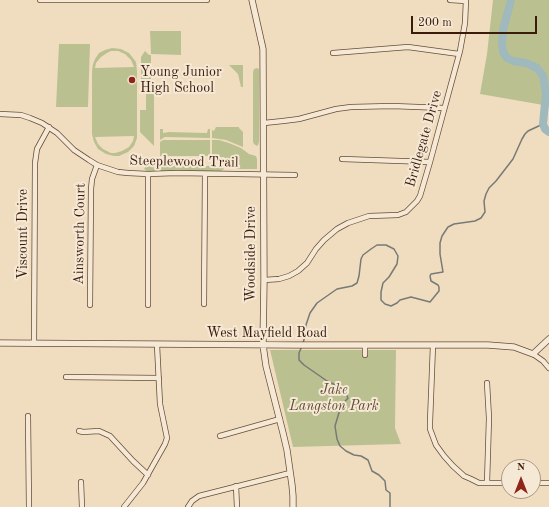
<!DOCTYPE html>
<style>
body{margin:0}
#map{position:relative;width:549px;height:507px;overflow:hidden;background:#f0ddc0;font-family:"Old Standard TT",serif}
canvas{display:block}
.north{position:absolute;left:501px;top:459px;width:40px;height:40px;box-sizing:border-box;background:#f5e9d6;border:1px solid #ab9784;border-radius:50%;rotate:0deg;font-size:11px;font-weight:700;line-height:16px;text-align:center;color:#3b1b09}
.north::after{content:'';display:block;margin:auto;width:14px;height:18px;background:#8f2418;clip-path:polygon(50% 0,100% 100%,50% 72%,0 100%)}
.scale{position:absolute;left:411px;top:16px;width:126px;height:18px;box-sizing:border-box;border:2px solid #3b1b09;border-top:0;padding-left:5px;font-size:12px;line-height:14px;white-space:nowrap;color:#3b1b09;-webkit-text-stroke:3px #f5e9d6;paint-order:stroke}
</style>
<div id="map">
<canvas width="549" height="507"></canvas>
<div class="north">N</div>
<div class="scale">200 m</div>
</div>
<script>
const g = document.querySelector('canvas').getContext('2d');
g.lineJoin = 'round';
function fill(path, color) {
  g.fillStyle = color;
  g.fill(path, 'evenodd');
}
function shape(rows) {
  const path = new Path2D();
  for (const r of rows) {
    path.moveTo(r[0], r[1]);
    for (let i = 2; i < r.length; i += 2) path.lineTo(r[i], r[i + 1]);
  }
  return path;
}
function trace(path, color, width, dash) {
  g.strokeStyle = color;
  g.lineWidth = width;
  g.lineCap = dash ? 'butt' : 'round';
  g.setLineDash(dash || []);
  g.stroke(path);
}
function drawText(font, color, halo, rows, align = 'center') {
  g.font = font + ' "Old Standard TT",serif';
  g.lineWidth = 4;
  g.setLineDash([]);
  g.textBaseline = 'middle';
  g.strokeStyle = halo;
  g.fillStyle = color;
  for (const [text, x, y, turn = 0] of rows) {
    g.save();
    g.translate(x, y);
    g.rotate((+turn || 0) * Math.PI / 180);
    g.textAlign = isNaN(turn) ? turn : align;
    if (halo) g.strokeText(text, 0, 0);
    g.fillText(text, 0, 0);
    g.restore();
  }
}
fill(shape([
 [493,0,549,0,549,106,480,94,487,54],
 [150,31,181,31,181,55,151,54],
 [59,44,90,44,88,107,56,107],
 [112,48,121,49,129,53,136,62,137,71,137,138,134,146,128,152,119,156,114,156,106,154,98,149,94,142,92,134,92,71,93,64,95,59,99,53,105,50],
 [111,51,118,51,125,54,131,60,134,67,95,68,96,63,101,57,107,53],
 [134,136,133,141,129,147,122,151,115,153,111,153,103,149,98,144,95,137],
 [145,51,149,55,151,55,151,81,144,81,143,83,141,83,141,57],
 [229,65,243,65,243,87,241,87,238,74],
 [257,68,259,69,259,142,258,145,257,146,254,144,253,142,253,72,254,69],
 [145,90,151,90,154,95,154,146,140,132,140,110,146,110,146,94,145,94],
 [216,127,239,127,239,128,243,132,243,147,226,140,212,138,212,129,212,130,214,131],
 [160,129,163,129,163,133,169,132,207,133,208,129,210,129,210,138,165,137,160,140],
 [163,140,210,140,210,156,160,156,160,142],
 [212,140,219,140,229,143,241,148,249,154,256,156,257,159,257,169,237,169,224,157,212,157],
 [146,166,221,166,224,169,221,171,147,171,144,169],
 [270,350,396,350,395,428,401,444,293,447]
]), '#bbc091');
trace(shape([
 [303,343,305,336,306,325,310,313,317,303,337,289,352,286,357,283,359,276,361,259,363,255,371,249,377,245,386,245,394,249,398,256,397,264,389,277,383,283,381,292,381,300,385,304,391,306,397,303,400,300,411,297,430,302,439,291,439,287,438,285,431,281,430,276,431,274,443,272,440,254,440,243,442,236,448,227,454,224,475,221,481,218,485,212,484,201,486,194,489,188,496,181,513,159,522,139,525,134,528,131,543,124],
 [302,346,299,353,299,360,304,365,327,381,340,387,345,392,348,398,341,406,335,426,337,439,340,446,346,451,354,455,361,456,368,460,372,471,379,475,385,481,386,490,390,493,390,507]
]), '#777a75', 1.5);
trace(shape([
 [511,0,503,30,502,43,503,52,507,58,513,61,526,63,537,68,543,76,546,93,543,124,545,129,549,132]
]), '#9fb9bd', 8);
const minor = shape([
 [40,0,207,0],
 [450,0,466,1],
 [333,53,408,47,459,54],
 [0,114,21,115,30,118,42,123,57,133,74,150,89,160,97,165,118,172,128,173,148,174,177,173,295,175],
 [264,123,283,121,299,119,336,109,351,107,392,106,444,108],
 [342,159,430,162],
 [148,174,148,305],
 [264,280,279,279,289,276,298,271,307,263,316,249,324,240,337,229,348,223,369,216,398,215,406,212,417,201,420,196,430,162,460,51,465,23,466,0],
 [204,304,205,174],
 [90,305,91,189,92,179,97,165],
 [34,343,35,163,37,149,49,127],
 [365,345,365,355],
 [433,345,430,422,430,429,436,445,444,456,453,466,464,476,471,479,479,483,509,483],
 [533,354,543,361,549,368],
 [66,377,159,378],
 [487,383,489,418,487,483],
 [28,416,29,507],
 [79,431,83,432,99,431,110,436,133,461,148,475],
 [220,436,280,419],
 [81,482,82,507],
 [533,483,549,483],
 [236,486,237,507],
 [124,507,143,483,165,444,167,438,160,404,157,345],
 [188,507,192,501,199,496,290,473]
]);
const tertiary = shape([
 [252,0,263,49,264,280,263,345,266,366,283,433,287,450,292,485,293,496,293,507],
 [0,343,297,345,488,345,514,347,533,354,549,339]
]);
trace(minor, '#684c37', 6);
trace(tertiary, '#684c37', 7);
trace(minor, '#f5e9d6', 4.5);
trace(tertiary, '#f5e9d6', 5.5);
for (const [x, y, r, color] of [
 [132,80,4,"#8f2418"]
]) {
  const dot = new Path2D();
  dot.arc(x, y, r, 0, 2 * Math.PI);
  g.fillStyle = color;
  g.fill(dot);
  trace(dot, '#f5e9d6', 1.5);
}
drawText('14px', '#3b1b09', '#f5e9d6', [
 ["Young Junior",140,72],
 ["High School",140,88]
], 'left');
drawText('14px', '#3b1b09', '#f5e9d6', [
 ["Bridlegate Drive",424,139,-74],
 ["Steeplewood Trail",184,162,1],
 ["Viscount Drive",23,234,-90],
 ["Ainsworth Court",80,234,-89],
 ["Woodside Drive",251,254,-90],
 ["West Mayfield Road",267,333]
]);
drawText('italic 14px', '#614d32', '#f5e9d6', [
 ["Jake",334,390],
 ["Langston Park",334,406]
]);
</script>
